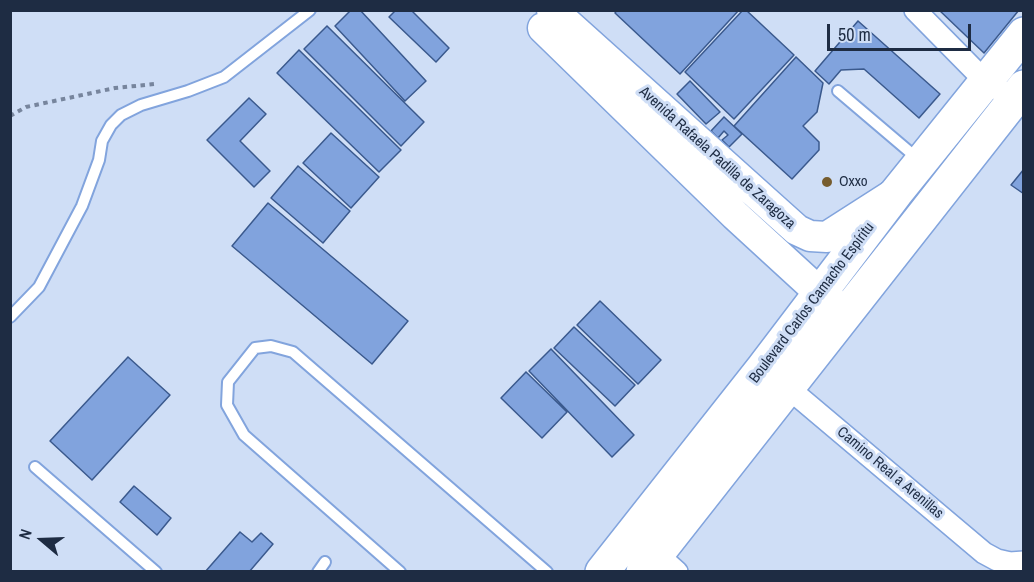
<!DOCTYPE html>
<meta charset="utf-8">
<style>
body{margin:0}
#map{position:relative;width:1034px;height:582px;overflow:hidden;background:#cfdef6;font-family:"Archivo Narrow",sans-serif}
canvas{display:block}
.frame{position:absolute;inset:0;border:12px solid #1e2c43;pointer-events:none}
.north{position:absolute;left:12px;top:510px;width:60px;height:60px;-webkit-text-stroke:4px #cfdef6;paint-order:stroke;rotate:289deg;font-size:16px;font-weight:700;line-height:24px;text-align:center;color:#1e2c43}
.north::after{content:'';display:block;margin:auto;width:21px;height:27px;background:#1e2c43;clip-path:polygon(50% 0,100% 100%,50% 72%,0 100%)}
.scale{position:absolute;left:827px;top:24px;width:144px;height:27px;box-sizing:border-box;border:3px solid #1e2c43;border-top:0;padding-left:8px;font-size:18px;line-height:21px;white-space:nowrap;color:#1e2c43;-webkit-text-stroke:4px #cfdef6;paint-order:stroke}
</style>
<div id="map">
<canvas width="1034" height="582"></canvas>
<div class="frame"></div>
<div class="north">N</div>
<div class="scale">50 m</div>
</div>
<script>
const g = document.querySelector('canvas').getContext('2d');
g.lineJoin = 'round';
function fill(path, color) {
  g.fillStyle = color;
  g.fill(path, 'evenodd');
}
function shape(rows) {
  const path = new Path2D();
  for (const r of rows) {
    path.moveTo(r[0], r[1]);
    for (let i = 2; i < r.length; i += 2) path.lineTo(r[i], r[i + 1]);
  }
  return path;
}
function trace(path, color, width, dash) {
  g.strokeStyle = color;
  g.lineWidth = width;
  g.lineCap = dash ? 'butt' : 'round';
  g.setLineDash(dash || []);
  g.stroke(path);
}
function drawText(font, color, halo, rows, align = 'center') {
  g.font = font + ' "Archivo Narrow",sans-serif';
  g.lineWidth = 6;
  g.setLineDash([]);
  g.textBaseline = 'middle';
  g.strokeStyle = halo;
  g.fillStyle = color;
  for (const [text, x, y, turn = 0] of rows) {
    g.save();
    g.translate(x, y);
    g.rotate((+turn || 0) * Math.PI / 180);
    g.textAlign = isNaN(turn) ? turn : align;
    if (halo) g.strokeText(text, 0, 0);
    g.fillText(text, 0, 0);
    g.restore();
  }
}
const building = shape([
 [351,10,360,10,426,81,405,101,335,26,351,10],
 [396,10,411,10,449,48,436,62,389,17,396,10],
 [617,10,739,10,680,74,615,13,617,10],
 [743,10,746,10,794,55,734,119,685,72,743,10],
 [939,10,1019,10,984,53,939,10],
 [858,21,940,94,919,118,864,69,841,70,829,84,815,71,858,21],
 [327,26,424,122,401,146,304,49,327,26],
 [299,50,401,150,379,172,277,73,299,50],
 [796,57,823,83,817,112,803,126,819,142,819,150,792,179,734,126,796,57],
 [690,81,720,112,706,124,677,94,690,81],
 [249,98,266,114,240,141,270,171,254,187,207,140,249,98],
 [724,117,742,134,729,147,722,140,728,135,724,131,718,138,711,131,724,117],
 [331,133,379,177,351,208,303,163,331,133],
 [298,166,350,211,323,243,271,198,298,166],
 [1024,169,1024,194,1011,185,1024,169],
 [268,203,408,321,372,364,232,246,268,203],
 [600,301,661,360,638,384,577,325,600,301],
 [574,327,635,385,615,406,554,348,574,327],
 [551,349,634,435,612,457,529,371,551,349],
 [128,357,170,395,92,480,50,441,128,357],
 [526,372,567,412,542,438,501,398,526,372],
 [134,486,171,518,157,535,120,502,134,486],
 [240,532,252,542,261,533,273,544,249,572,205,572,240,532]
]);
fill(building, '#81a3dd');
trace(building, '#3a598d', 1.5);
const lane = shape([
 [838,91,918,159],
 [10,317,39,287,82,206,99,160,102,141,111,125,121,115,141,105,188,91,224,77,310,10],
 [35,467,156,572],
 [318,572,325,562],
 [400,572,244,435,227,405,228,382,255,348,271,346,293,352,547,572]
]);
const street = shape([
 [915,10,985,81,1014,99],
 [780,381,984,553,997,560,1010,563,1024,562],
 [657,554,677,572]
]);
const secondary = shape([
 [552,10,797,230,810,236,827,237,891,196],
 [543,28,735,215,820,293,840,308]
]);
const primary = shape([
 [602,572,763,368,896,193,1024,34],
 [643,572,1024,87]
]);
trace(lane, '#82a4dd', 14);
trace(street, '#82a4dd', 24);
trace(secondary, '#82a4dd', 33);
trace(primary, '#82a4dd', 36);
trace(shape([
 [10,116,26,107,115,88,155,84]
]), '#77859d', 4, [4.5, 4.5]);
trace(lane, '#fff', 10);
trace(street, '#fff', 21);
trace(secondary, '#fff', 30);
trace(primary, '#fff', 33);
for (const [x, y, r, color] of [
 [827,182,6,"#765c2e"]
]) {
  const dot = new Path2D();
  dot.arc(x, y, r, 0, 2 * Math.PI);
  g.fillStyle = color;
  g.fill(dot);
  trace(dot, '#cfdef6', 2);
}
drawText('15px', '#1e2c43', '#cfdef6', [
 ["Avenida Rafaela Padilla de Zaragoza",717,158,42],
 ["Boulevard Carlos Camacho Espíritu",812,303,-53],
 ["Camino Real a Arenillas",890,473,40]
]);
drawText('15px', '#1e2c43', '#cfdef6', [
 ["Oxxo",839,182]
], 'left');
</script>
